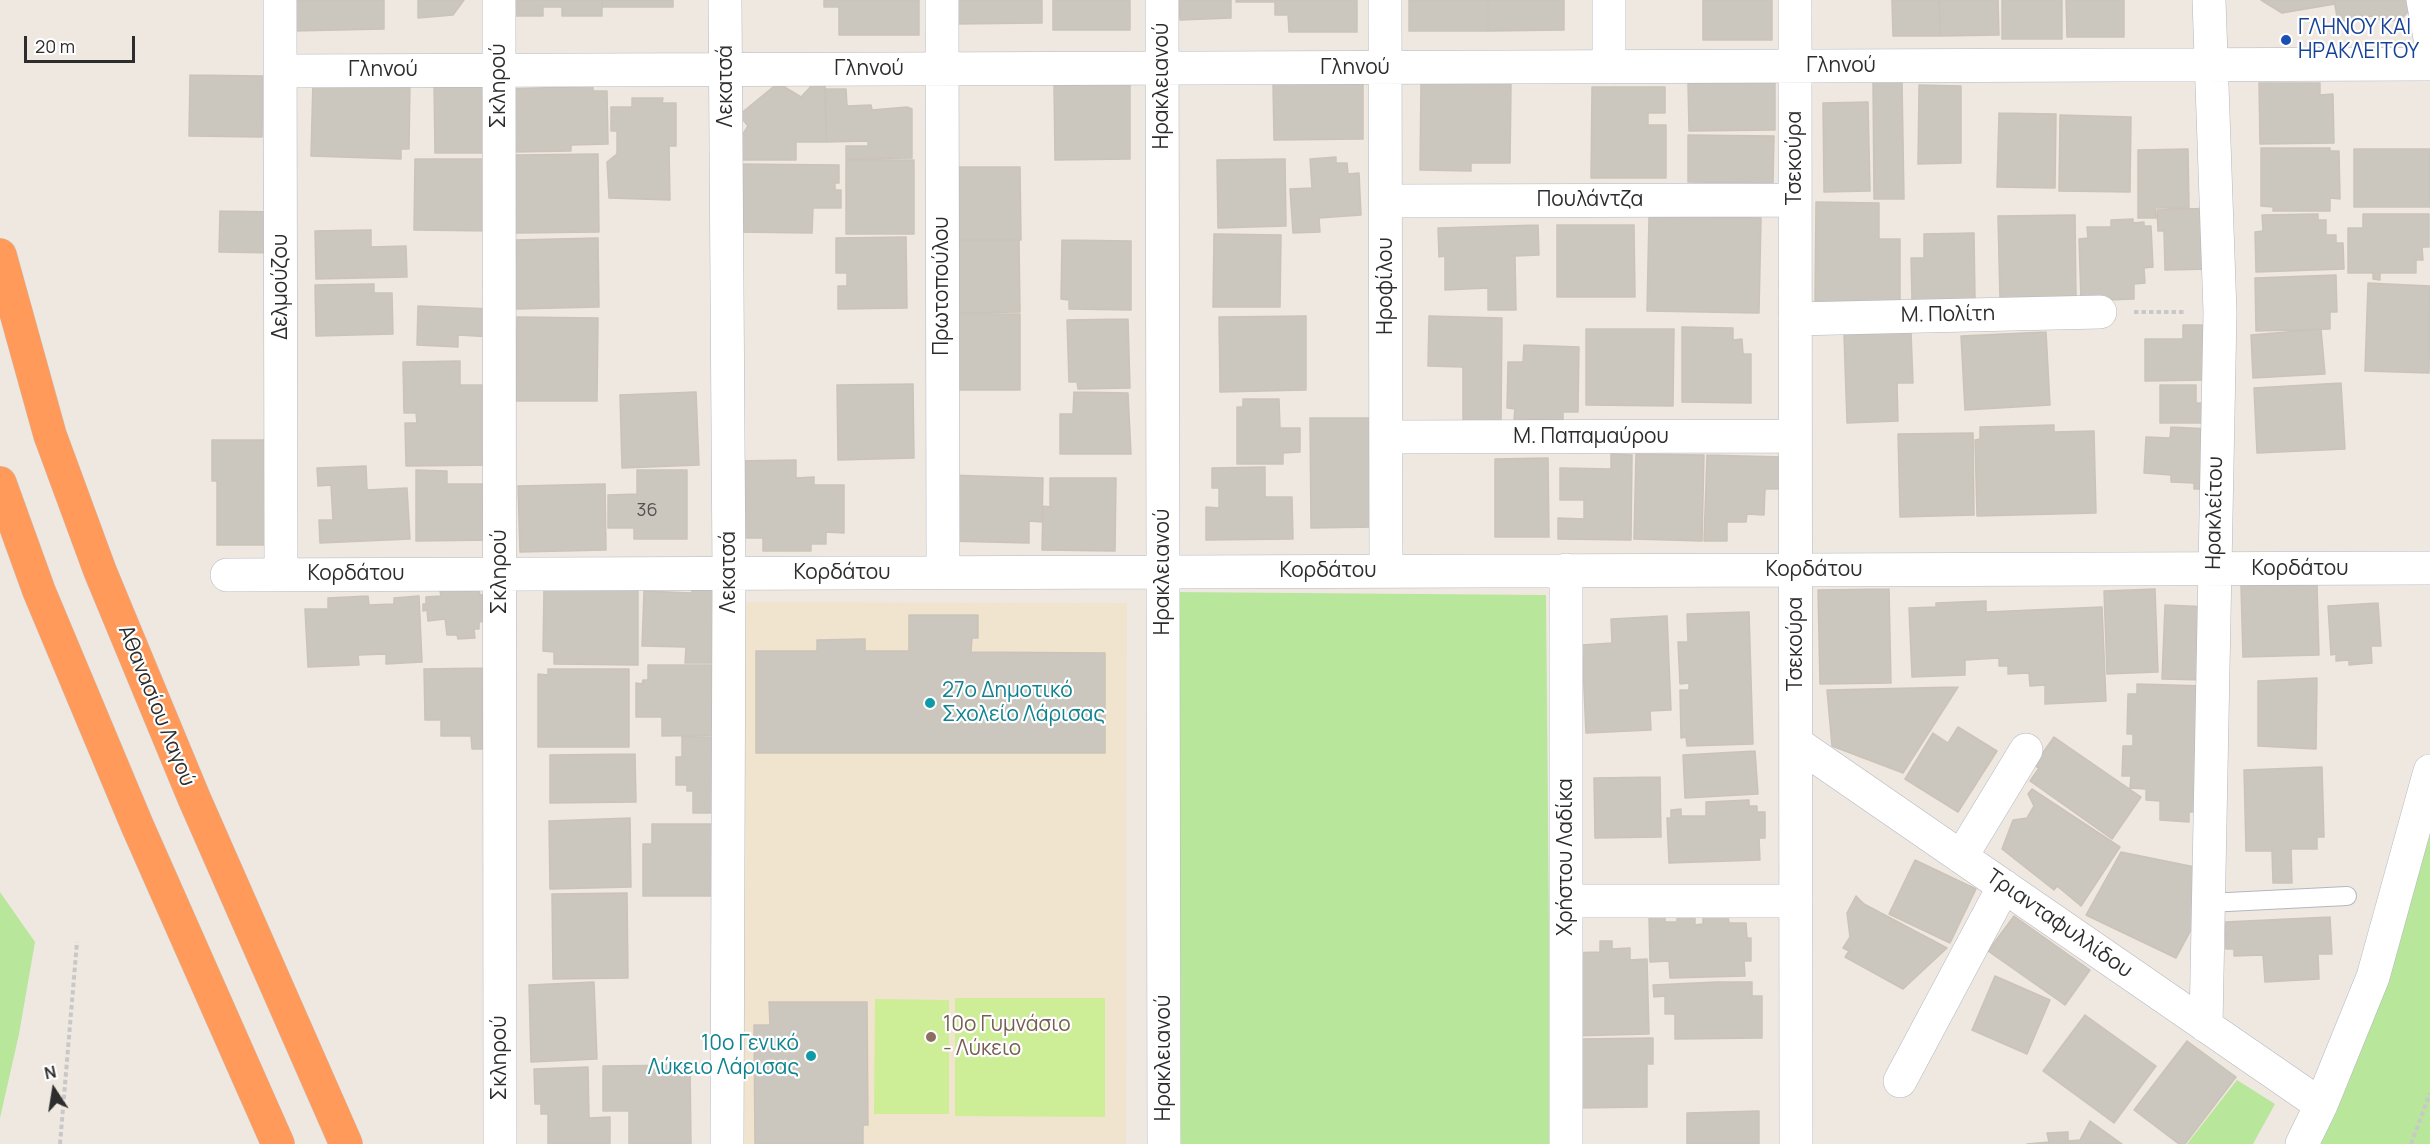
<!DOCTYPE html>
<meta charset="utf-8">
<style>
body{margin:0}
#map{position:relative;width:2430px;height:1144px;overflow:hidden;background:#efe8e0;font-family:Manrope,sans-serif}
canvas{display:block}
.north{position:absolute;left:24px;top:1060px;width:60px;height:60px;-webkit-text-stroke:4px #fff;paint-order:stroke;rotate:348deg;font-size:16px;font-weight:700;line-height:24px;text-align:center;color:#2d2d2d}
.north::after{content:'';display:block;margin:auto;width:21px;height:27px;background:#2d2d2d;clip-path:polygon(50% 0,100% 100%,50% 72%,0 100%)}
.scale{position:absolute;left:24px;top:36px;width:111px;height:27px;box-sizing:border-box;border:3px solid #2d2d2d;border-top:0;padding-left:8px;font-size:18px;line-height:21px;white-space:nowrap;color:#2d2d2d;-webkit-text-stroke:4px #fff;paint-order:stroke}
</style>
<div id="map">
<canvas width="2430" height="1144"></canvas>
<div class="north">N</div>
<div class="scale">20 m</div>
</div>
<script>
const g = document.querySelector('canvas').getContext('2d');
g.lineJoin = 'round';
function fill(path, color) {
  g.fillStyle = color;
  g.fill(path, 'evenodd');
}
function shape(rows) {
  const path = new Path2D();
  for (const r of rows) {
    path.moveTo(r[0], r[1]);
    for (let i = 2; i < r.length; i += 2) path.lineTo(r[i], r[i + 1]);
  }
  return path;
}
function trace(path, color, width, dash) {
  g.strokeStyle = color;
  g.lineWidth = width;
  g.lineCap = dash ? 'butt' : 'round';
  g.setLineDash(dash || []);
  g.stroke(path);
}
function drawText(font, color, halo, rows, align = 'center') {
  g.font = font + ' Manrope,sans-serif';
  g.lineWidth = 4.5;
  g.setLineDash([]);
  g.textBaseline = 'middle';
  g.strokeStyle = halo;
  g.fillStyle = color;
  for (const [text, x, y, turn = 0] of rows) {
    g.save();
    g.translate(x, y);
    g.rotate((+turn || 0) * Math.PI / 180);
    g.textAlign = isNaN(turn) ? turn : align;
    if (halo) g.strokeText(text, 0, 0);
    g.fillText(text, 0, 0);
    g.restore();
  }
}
fill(shape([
 [737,602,1127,603,1126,1144,735,1144]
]), '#f0e4cf');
fill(shape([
 [1170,592,1546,595,1551,1144,1174,1144],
 [2430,835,2430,1144,2314,1144,2386,983],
 [0,892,35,942,19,1034,0,1118],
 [2237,1080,2275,1104,2253,1144,2187,1144]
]), '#b8e69b');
fill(shape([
 [955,998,1105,998,1105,1117,955,1116],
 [875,999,949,1000,949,1114,874,1114]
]), '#cded97');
const building = shape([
 [292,0,384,0,384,29,293,31,292,0],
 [418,0,464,0,453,15,418,18,418,0],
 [512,0,602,0,602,16,562,16,562,7,543,7,543,16,512,16,512,0],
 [602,0,673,0,673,7,602,7,602,0],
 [824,0,919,0,919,35,839,35,839,7,824,7,824,0],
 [954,0,1042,0,1042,23,954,24,954,0],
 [1053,0,1130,0,1130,30,1053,30,1053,0],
 [1179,0,1231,0,1231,18,1180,20,1179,0],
 [1236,0,1357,0,1357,32,1289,32,1288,15,1275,15,1275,2,1236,2,1236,0],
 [1409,0,1488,0,1488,31,1409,31,1409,0],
 [1488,0,1564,0,1564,30,1488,31,1488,0],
 [1703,0,1772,0,1772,40,1703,40,1703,0],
 [1892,0,1939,0,1940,36,1893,36,1892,0],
 [1940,0,1998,0,1999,35,1940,36,1940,0],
 [2002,0,2062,0,2062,39,2002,39,2002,0],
 [2066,0,2124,0,2124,37,2067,37,2066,0],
 [2261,0,2334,0,2335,4,2282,13,2261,0],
 [2334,0,2411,0,2409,11,2403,17,2387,23,2372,16,2338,22,2334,0],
 [190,75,263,76,262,137,189,136,190,75],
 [313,80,410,82,409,149,401,149,401,159,311,156,313,80],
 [492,80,494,153,435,153,434,81,492,80],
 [1902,81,1904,199,1874,199,1873,82,1902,81],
 [1363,82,1363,139,1274,140,1273,83,1363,82],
 [778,83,801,97,814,83,825,83,826,142,796,142,796,160,740,160,739,140,748,126,739,115,778,83],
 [1421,83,1511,84,1510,163,1471,163,1471,171,1420,170,1421,83],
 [1688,83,1775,83,1775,130,1689,131,1688,83],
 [2259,83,2320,83,2320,95,2333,94,2334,143,2260,144,2259,83],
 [1130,84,1130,159,1055,160,1054,85,1130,84],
 [1919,85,1961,86,1961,163,1918,164,1919,85],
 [593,86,593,91,607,91,608,144,571,145,571,151,513,152,512,89,593,86],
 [1592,87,1665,87,1665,113,1648,113,1648,125,1666,125,1666,178,1591,178,1592,87],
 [826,89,846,89,847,106,871,105,872,110,907,107,912,109,912,158,846,159,846,146,868,146,868,141,826,142,826,89],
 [632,98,663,98,662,103,676,103,676,146,669,146,670,200,609,198,607,162,617,154,617,131,611,131,611,107,632,107,632,98],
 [1868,102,1870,191,1824,192,1823,103,1868,102],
 [1999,113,2056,114,2055,188,1997,187,1999,113],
 [2060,115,2131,117,2130,192,2059,191,2060,115],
 [1688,135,1774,136,1773,183,1688,182,1688,135],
 [2261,148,2330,148,2330,151,2339,151,2340,199,2330,198,2330,211,2273,211,2273,207,2261,206,2261,148],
 [2188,149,2189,208,2155,208,2156,218,2138,218,2138,150,2188,149],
 [2354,149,2430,149,2430,207,2354,207,2354,149],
 [598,154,599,232,515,233,514,155,598,154],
 [1336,157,1336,163,1347,163,1348,174,1359,173,1361,215,1319,218,1320,232,1293,233,1290,189,1312,188,1310,159,1336,157],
 [415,159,493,159,492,231,414,230,415,159],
 [1285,159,1286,226,1218,228,1217,160,1285,159],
 [846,160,914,160,914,234,846,234,846,160],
 [735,164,839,165,839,183,835,183,835,190,841,190,841,208,813,208,812,233,735,232,735,164],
 [955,167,1020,167,1021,240,955,240,955,167],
 [1816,202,1879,203,1879,239,1900,239,1900,302,1815,301,1816,202],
 [2216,208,2212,269,2165,270,2164,231,2158,231,2157,210,2216,208],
 [220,211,277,212,277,253,219,252,220,211],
 [2318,214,2318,220,2326,220,2326,235,2336,235,2336,243,2343,243,2344,269,2256,272,2255,232,2263,231,2262,215,2318,214],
 [2363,214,2429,214,2429,247,2422,247,2423,260,2416,260,2416,273,2380,273,2380,280,2373,279,2373,273,2348,273,2348,228,2363,228,2363,214],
 [2075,215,2076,299,2000,300,1998,216,2075,215],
 [1649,216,1761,218,1759,313,1647,311,1649,216],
 [2133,219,2133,223,2144,222,2144,226,2151,226,2153,267,2144,268,2145,283,2134,284,2134,299,2081,301,2079,239,2088,238,2087,227,2111,227,2111,220,2133,219],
 [1538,225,1539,255,1515,256,1516,310,1488,310,1488,288,1445,290,1445,256,1439,257,1438,228,1538,225],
 [1557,225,1634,225,1635,297,1557,297,1557,225],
 [371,230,371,247,406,246,407,277,316,279,315,231,371,230],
 [1974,233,1975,299,1912,300,1911,258,1924,258,1924,234,1974,233],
 [1214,234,1281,235,1280,307,1213,307,1214,234],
 [906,237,907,308,838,309,838,286,847,286,847,273,836,273,836,238,906,237],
 [598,238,599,307,516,309,515,240,598,238],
 [955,240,1019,240,1020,312,955,313,955,240],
 [1062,240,1131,241,1131,310,1069,309,1069,300,1061,299,1062,240],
 [2336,275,2337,312,2330,312,2330,329,2256,331,2255,278,2336,275],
 [2368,283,2430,286,2429,373,2365,371,2368,283],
 [374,284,374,293,392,293,393,334,316,336,315,285,374,284],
 [418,306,493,309,493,337,458,335,458,347,417,345,418,306],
 [950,314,1020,314,1020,390,950,390,950,314],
 [1306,316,1306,390,1220,392,1219,317,1306,316],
 [1429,316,1502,318,1501,423,1463,423,1463,367,1428,366,1429,316],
 [517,317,598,318,597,401,516,401,517,317],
 [1128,319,1130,388,1078,389,1077,382,1069,382,1067,320,1128,319],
 [2183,325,2206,325,2206,380,2145,381,2145,339,2183,339,2183,325],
 [1682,327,1733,328,1733,340,1742,339,1743,354,1751,354,1751,403,1682,402,1682,327],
 [1586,329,1674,329,1673,406,1586,405,1586,329],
 [2321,329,2325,374,2253,378,2251,335,2321,329],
 [1911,332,1913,383,1897,383,1898,421,1847,423,1844,335,1911,332],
 [2046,332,2050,405,1965,410,1961,336,2046,332],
 [1524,345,1579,347,1578,412,1563,412,1563,420,1514,419,1515,409,1507,408,1508,362,1523,362,1524,345],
 [460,361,460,385,492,385,494,465,406,466,405,423,417,423,416,413,404,413,403,362,460,361],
 [2341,383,2345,449,2257,453,2254,388,2341,383],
 [913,384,914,458,838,460,837,385,913,384],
 [2160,385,2196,385,2196,403,2211,403,2211,423,2160,423,2160,385],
 [696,392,699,465,622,468,620,395,696,392],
 [1074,392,1128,393,1131,454,1060,454,1060,414,1073,414,1074,392],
 [1243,399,1279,399,1280,428,1300,428,1300,452,1283,453,1283,464,1237,464,1237,407,1243,407,1243,399],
 [1310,418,1375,418,1376,527,1311,528,1310,418],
 [2054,425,2054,432,2094,431,2096,513,1977,516,1975,440,1980,439,1980,427,2054,425],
 [2171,427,2210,429,2208,489,2194,489,2194,483,2171,482,2171,475,2144,473,2146,437,2170,438,2171,427],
 [1973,433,1974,515,1900,517,1898,434,1973,433],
 [212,440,279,440,278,545,217,545,217,481,212,481,212,440],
 [1611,454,1632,455,1631,540,1558,539,1558,518,1584,519,1584,500,1560,500,1560,468,1611,469,1611,454],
 [1636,454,1704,455,1702,541,1634,539,1636,454],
 [1707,455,1782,457,1781,489,1765,489,1764,515,1747,514,1746,522,1727,522,1727,541,1704,541,1707,455],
 [1548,458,1549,537,1495,537,1495,459,1548,458],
 [796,460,796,478,814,477,814,485,844,485,844,533,826,532,826,544,811,544,811,551,763,551,763,538,738,538,734,461,796,460],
 [366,466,367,490,407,488,410,539,320,543,319,520,333,520,331,485,318,486,317,468,366,466],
 [1265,467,1265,497,1292,497,1293,539,1206,540,1206,507,1219,508,1219,488,1212,488,1212,468,1265,467],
 [416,470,447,471,447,484,494,484,495,540,416,541,416,470],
 [637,470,687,470,687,539,634,539,634,528,608,528,608,495,637,494,637,470],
 [948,475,1043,478,1042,522,1029,521,1029,543,946,541,948,475],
 [1050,478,1116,478,1115,551,1042,550,1043,506,1050,507,1050,478],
 [605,484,606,550,520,552,518,486,605,484],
 [638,583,638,665,554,664,554,652,543,651,544,589,638,583],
 [692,584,725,585,723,663,685,663,686,647,642,646,644,591,692,593,692,584],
 [2317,584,2319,655,2243,657,2241,586,2317,584],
 [465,587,465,591,479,590,480,595,492,594,488,621,479,622,479,629,474,629,475,638,458,639,457,635,447,635,445,619,428,621,427,610,423,611,423,604,426,604,426,597,441,596,440,591,465,587],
 [1889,589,1891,683,1820,684,1818,590,1889,589],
 [2155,589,2158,672,2107,674,2104,591,2155,589],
 [368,596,369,605,394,604,394,598,419,596,422,662,386,664,386,654,358,655,359,665,308,667,305,609,328,609,328,598,368,596],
 [1986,601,1986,612,2102,607,2106,701,2045,704,2045,685,2030,686,2029,673,2008,674,2008,666,1999,666,1999,658,1965,660,1965,675,1912,677,1909,608,1936,607,1936,603,1986,601],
 [2378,603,2381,646,2371,646,2372,663,2349,665,2349,660,2336,661,2336,654,2331,655,2328,606,2378,603],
 [2165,605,2209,607,2205,680,2162,679,2165,605],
 [1749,612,1753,744,1687,746,1686,737,1681,738,1680,690,1689,690,1689,683,1680,684,1678,642,1688,642,1687,614,1749,612],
 [909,615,978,615,978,638,972,638,971,652,1105,653,1105,753,756,753,756,651,817,651,817,640,865,639,865,651,909,651,909,615],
 [1667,616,1671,710,1650,711,1651,730,1586,733,1582,645,1612,643,1611,619,1667,616],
 [648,665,723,665,723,735,662,736,662,717,636,717,636,683,642,684,643,680,648,680,648,665],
 [488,668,496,749,472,749,471,736,441,736,441,720,425,720,424,669,488,668],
 [548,669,629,669,629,747,538,747,538,674,548,675,548,669],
 [2317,678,2316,749,2258,746,2258,681,2317,678],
 [2137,684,2205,686,2201,812,2189,812,2189,822,2160,820,2160,801,2146,800,2146,789,2130,788,2131,776,2122,776,2123,746,2133,746,2133,734,2127,734,2128,694,2137,694,2137,684],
 [1958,687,1903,773,1832,746,1827,690,1958,687],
 [1958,727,1997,751,1958,812,1905,779,1933,733,1948,743,1958,727],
 [682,737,722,737,722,813,693,813,693,791,687,791,687,785,676,785,676,757,682,757,682,737],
 [2054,737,2141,797,2112,839,2030,781,2039,768,2034,765,2054,737],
 [1755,751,1758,794,1685,798,1683,755,1755,751],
 [635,754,636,802,550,803,550,755,635,754],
 [2322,767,2324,837,2317,837,2317,849,2291,849,2292,883,2273,883,2272,851,2246,851,2244,770,2322,767],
 [1660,777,1661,837,1595,838,1594,778,1660,777],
 [2032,789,2120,847,2081,906,2057,886,2054,890,2002,849,2013,820,2027,818,2034,806,2028,794,2032,789],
 [1749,800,1749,806,1757,806,1757,812,1765,812,1765,838,1759,838,1760,860,1669,863,1667,818,1671,818,1671,810,1681,809,1681,816,1706,816,1706,802,1749,800],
 [630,818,631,887,550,889,549,821,630,818],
 [652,824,720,824,720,896,643,896,643,844,652,844,652,824],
 [2121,852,2200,868,2200,913,2176,958,2086,915,2121,852],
 [1915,860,1976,889,1950,943,1889,914,1915,860],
 [627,893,628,978,553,979,552,894,627,893],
 [1856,896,1864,904,1947,948,1903,989,1845,957,1849,951,1843,948,1850,937,1847,913,1856,896],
 [1665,916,1665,922,1677,922,1677,917,1695,916,1695,925,1703,924,1703,917,1728,916,1729,923,1746,923,1747,938,1751,938,1751,961,1744,961,1745,976,1670,978,1669,961,1650,962,1649,917,1665,916],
 [2014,916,2090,970,2065,1005,1988,951,2014,916],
 [2330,917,2332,954,2318,954,2319,979,2265,982,2263,955,2234,956,2234,949,2226,949,2225,922,2330,917],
 [1600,941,1612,941,1612,949,1630,948,1630,960,1647,959,1649,1034,1569,1036,1567,953,1600,952,1600,941],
 [1995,976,2050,1000,2027,1054,1972,1030,1995,976],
 [594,982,597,1059,531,1062,529,985,594,982],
 [1716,982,1752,982,1752,996,1762,996,1762,1038,1675,1039,1675,1014,1665,1014,1665,996,1654,997,1653,985,1716,982],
 [769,1002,867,1002,868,1125,863,1125,863,1144,755,1144,754,1025,770,1025,769,1002],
 [2085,1015,2156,1066,2114,1123,2043,1071,2085,1015],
 [1653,1038,1653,1064,1647,1064,1647,1107,1575,1108,1578,1039,1653,1038],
 [2187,1041,2236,1077,2185,1144,2179,1144,2134,1110,2187,1041],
 [690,1065,691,1144,629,1144,629,1111,603,1111,603,1066,690,1065],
 [588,1067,589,1118,610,1117,610,1144,548,1144,548,1114,541,1114,541,1104,535,1104,534,1069,588,1067],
 [1759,1111,1759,1144,1687,1144,1687,1113,1759,1111],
 [2090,1121,2122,1144,2027,1144,2049,1142,2047,1133,2068,1132,2068,1141,2080,1140,2090,1121]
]);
fill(building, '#cbc6be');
trace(building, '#cbc3b9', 1.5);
const lane = shape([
 [2208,903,2347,896]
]);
const street = shape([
 [280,0,281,574],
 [499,0,500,1144],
 [725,0,729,573,727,1144],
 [942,0,943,572],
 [1162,0,1164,1144],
 [1385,0,1386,571],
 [1609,0,1609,67],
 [1795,0,1796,1144],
 [2423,0,2430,38],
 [281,71,2430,64],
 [1386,201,1795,200],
 [1795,319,2100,312],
 [1386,437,1795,436],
 [227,575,2430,568],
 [1796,743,2321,1105],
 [1961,857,2026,750],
 [1566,901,1796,901],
 [2206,1026,2220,312,2209,0],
 [1900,1081,2004,886],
 [1566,1144,1566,570],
 [2302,1144,2321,1105,2373,977,2430,771]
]);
const highway = shape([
 [0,255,50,435,100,571,194,798,346,1144],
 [0,483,39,591,137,825,278,1144]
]);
trace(lane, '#b3b7c1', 20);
trace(street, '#b3b7c1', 34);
trace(highway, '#c8c8c8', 34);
trace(shape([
 [2134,312,2186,312],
 [60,1144,77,942],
 [2411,1144,2430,1093]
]), '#c8c8c8', 4, [4.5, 3]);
trace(lane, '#fff', 18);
trace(street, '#fff', 33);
trace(highway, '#ff9a5a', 33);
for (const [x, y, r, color] of [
 [2286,40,6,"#1a4fb4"],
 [930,703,6,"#0f9aa8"],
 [931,1037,6,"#8d6e63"],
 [811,1056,6,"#0f9aa8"]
]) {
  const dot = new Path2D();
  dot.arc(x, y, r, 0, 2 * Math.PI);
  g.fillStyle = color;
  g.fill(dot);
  trace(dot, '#fff', 2);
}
drawText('18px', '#545351', null, [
 ["36",647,511]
]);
drawText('21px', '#164399', '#fff', [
 ["ΓΛΗΝΟΥ ΚΑΙ",2298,28],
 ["ΗΡΑΚΛΕΙΤΟΥ",2298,52]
], 'left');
drawText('21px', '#2d2d2d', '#fff', [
 ["Γληνού",1841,66],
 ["Γληνού",1355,68],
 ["Γληνού",869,69],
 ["Γληνού",383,70],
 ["Σκληρού",499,86,-90],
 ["Λεκατσά",726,86,-90],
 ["Ηρακλειανού",1162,86,-90],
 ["Τσεκούρα",1795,158,-90],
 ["Πουλάντζα",1590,200],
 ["Πρωτοπούλου",942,286,-90],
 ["Ηροφίλου",1386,286,-90],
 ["Δελμούζου",281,287,-90],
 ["Μ. Πολίτη",1948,315,-1],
 ["Μ. Παπαμαύρου",1591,437],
 ["Ηρακλείτου",2215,513,-89],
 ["Κορδάτου",2300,569],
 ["Κορδάτου",1814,570],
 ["Κορδάτου",1328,571],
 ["Σκληρού",500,572,-90],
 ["Λεκατσά",729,572,-90],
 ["Ηρακλειανού",1163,572,-90],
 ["Κορδάτου",842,573],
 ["Κορδάτου",356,574],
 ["Τσεκούρα",1796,644,-90],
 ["Αθανασίου Λαγού",156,706,68],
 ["Χρήστου Λαδίκα",1566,857,-90],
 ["Τριανταφυλλίδου",2059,924,35],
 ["Σκληρού",500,1058,-90],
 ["Ηρακλειανού",1164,1058,-90]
]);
drawText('21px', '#0d838f', '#fff', [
 ["27ο Δημοτικό",942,691],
 ["Σχολείο Λάρισας",942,715],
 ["10ο Γενικό",799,1044,"right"],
 ["Λύκειο Λάρισας",799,1068,"right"]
], 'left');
drawText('21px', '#785e54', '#fff', [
 ["10ο Γυμνάσιο",943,1025],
 ["- Λύκειο",943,1049]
], 'left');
</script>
